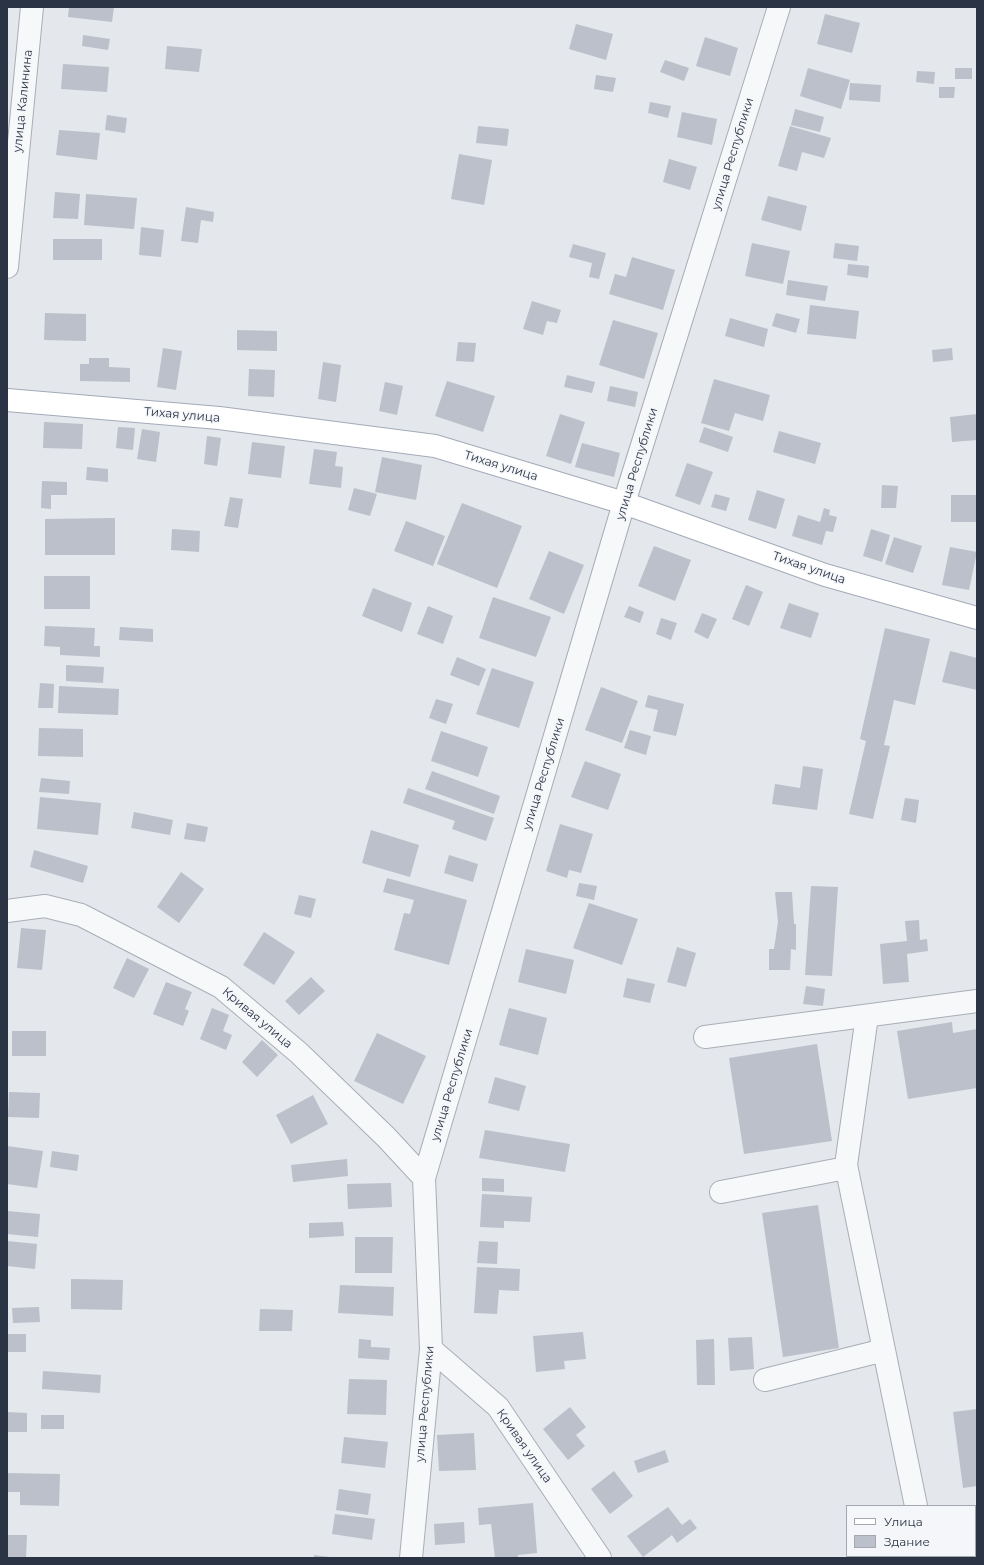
<!DOCTYPE html>
<meta charset="utf-8">
<style>
body{margin:0}
#map{position:relative;width:984px;height:1565px;overflow:hidden;background:#e4e7ec;font-family:Montserrat,sans-serif}
canvas{display:block}
.frame{position:absolute;inset:0;border:8px solid #2b3445;pointer-events:none}
.legend{position:absolute;left:846px;top:1505px;width:130px;height:52px;box-sizing:border-box;background:#f4f6f9;border:1px solid #a4a8b1;margin:0;padding:5px 7px;list-style:none;font-size:12px;color:#2b3445}
.legend li{display:flex;align-items:center;gap:8px;height:20px}
.legend b{width:20px;border:1px solid #a4a8b1}
</style>
<div id="map">
<canvas width="984" height="1565"></canvas>
<div class="frame"></div>
<ul class="legend">
<li><b style="height:5px;background:#fff"></b>Улица</li>
<li><b style="height:11px;background:#bbc0ca"></b>Здание</li>
</ul>
</div>
<script>
const g = document.querySelector('canvas').getContext('2d');
g.lineJoin = 'round';
function fill(path, color) {
  g.fillStyle = color;
  g.fill(path, 'evenodd');
}
function shape(rows) {
  const path = new Path2D();
  for (const r of rows) {
    path.moveTo(r[0], r[1]);
    for (let i = 2; i < r.length; i += 2) path.lineTo(r[i], r[i + 1]);
  }
  return path;
}
function trace(path, color, width, dash) {
  g.strokeStyle = color;
  g.lineWidth = width;
  g.lineCap = dash ? 'butt' : 'round';
  g.setLineDash(dash || []);
  g.stroke(path);
}
function drawText(font, color, halo, rows, align = 'center') {
  g.font = font + ' Montserrat,sans-serif';
  g.lineWidth = 3;
  g.setLineDash([]);
  g.textBaseline = 'middle';
  g.strokeStyle = halo;
  g.fillStyle = color;
  for (const [text, x, y, turn = 0] of rows) {
    g.save();
    g.translate(x, y);
    g.rotate((+turn || 0) * Math.PI / 180);
    g.textAlign = isNaN(turn) ? turn : align;
    if (halo) g.strokeText(text, 0, 0);
    g.fillText(text, 0, 0);
    g.restore();
  }
}
fill(shape([
 [69,7,114,7,112,22,68,17],
 [825,14,860,23,852,53,817,44],
 [576,24,613,34,606,60,569,49],
 [83,35,110,39,108,50,82,46],
 [705,37,738,48,730,76,696,66],
 [167,46,202,49,199,72,165,69],
 [665,60,689,68,684,81,660,72],
 [63,64,109,67,107,92,61,89],
 [808,68,850,80,841,109,800,96],
 [955,68,972,68,972,79,955,79],
 [917,71,935,72,934,84,916,82],
 [596,75,616,78,613,92,594,89],
 [850,83,881,85,880,102,849,100],
 [939,87,955,87,954,98,939,98],
 [650,102,671,106,668,118,648,113],
 [795,109,824,117,820,132,791,125],
 [682,112,717,119,712,145,677,137],
 [107,115,127,118,125,133,105,130],
 [478,126,509,129,507,146,476,143],
 [790,126,831,138,824,158,802,152,797,171,778,166],
 [59,130,100,133,97,160,56,155],
 [459,154,492,160,484,205,451,199],
 [669,159,697,167,690,190,663,182],
 [55,192,80,194,78,219,53,218],
 [86,194,137,198,134,229,84,225],
 [768,196,807,206,801,231,761,220],
 [186,207,214,212,213,222,201,220,198,243,181,241],
 [141,227,164,230,161,257,139,255],
 [53,239,102,239,102,260,53,260],
 [752,243,790,251,783,284,745,276],
 [835,243,859,246,857,261,833,258],
 [573,244,606,253,599,279,589,277,592,263,569,257],
 [632,257,675,270,663,310,609,294,615,274,626,277],
 [848,264,869,266,868,278,847,275],
 [788,280,828,286,825,301,786,295],
 [532,301,561,310,557,323,547,321,543,335,523,329],
 [810,305,859,311,856,339,807,334],
 [45,313,86,314,86,341,44,340],
 [776,313,800,319,796,333,772,326],
 [730,318,768,329,764,347,725,336],
 [613,320,658,333,644,379,599,365],
 [237,330,277,331,277,351,237,350],
 [458,342,476,343,474,362,456,361],
 [163,348,182,351,176,390,157,387],
 [952,348,953,360,933,362,932,350],
 [89,358,109,358,109,367,130,368,130,382,80,381,80,364,89,364],
 [323,362,341,365,336,402,318,399],
 [249,369,275,370,274,397,248,396],
 [567,375,595,382,592,393,564,387],
 [714,379,770,395,763,421,735,413,729,431,701,423],
 [447,381,495,396,483,432,435,416],
 [385,382,403,386,397,415,379,411],
 [610,386,638,392,635,407,607,401],
 [560,414,585,422,571,464,546,456],
 [977,414,977,440,952,442,950,417],
 [44,422,83,424,82,449,43,448],
 [118,427,135,428,133,450,116,448],
 [704,427,733,437,728,452,699,442],
 [142,429,160,432,156,462,137,459],
 [779,431,821,443,815,464,773,452],
 [207,436,221,438,217,466,204,464],
 [252,442,285,446,281,478,248,474],
 [582,443,620,453,614,477,575,467],
 [314,449,337,452,335,466,343,467,341,488,309,484],
 [382,457,422,465,416,500,375,492],
 [687,463,713,472,700,505,675,496],
 [87,467,108,469,108,482,86,480],
 [42,481,67,482,67,495,51,495,51,509,41,508],
 [882,485,898,486,896,508,881,508],
 [354,488,377,494,370,516,348,510],
 [757,490,785,499,776,529,748,520],
 [715,494,730,498,726,511,711,507],
 [951,495,977,495,977,522,951,522],
 [230,497,243,499,238,528,224,526],
 [462,503,522,526,497,588,437,564],
 [824,508,830,510,829,515,837,517,833,532,826,531,822,545,792,536,798,515,820,522],
 [115,518,115,555,45,555,45,519],
 [406,521,445,536,433,566,394,551],
 [172,529,200,531,199,552,171,550],
 [871,529,890,535,882,562,863,556],
 [894,537,922,546,913,573,885,564],
 [654,546,691,560,675,601,638,586],
 [950,547,977,552,969,590,942,585],
 [549,551,584,565,564,614,529,599],
 [44,576,90,576,90,609,44,609],
 [746,585,763,592,749,626,732,619],
 [373,588,412,603,402,632,362,616],
 [493,597,551,617,536,657,479,638],
 [789,603,819,613,811,638,780,628],
 [428,606,453,616,443,644,417,634],
 [629,606,644,612,640,623,624,617],
 [702,613,717,619,708,639,694,632],
 [661,618,677,623,671,640,656,634],
 [45,626,95,628,94,646,100,646,100,657,60,655,60,647,44,646],
 [120,627,153,629,153,642,119,640],
 [885,628,930,639,915,705,894,700,884,745,890,746,873,819,849,814,866,741,860,739],
 [950,651,977,658,977,690,942,682],
 [457,657,486,669,479,686,450,675],
 [66,665,104,667,103,683,66,681],
 [492,668,534,682,519,728,476,714],
 [40,683,54,684,53,708,38,708],
 [59,686,119,689,118,715,58,713],
 [601,687,638,701,622,743,585,730],
 [648,695,684,704,676,736,653,731,658,710,645,707],
 [436,699,453,704,446,724,429,718],
 [39,728,83,729,83,757,38,756],
 [630,730,651,736,646,755,624,748],
 [441,731,488,747,478,777,431,761],
 [585,761,621,774,608,810,571,797],
 [803,766,823,769,817,810,772,804,775,784,800,788],
 [432,771,500,796,494,814,425,789],
 [41,778,70,781,69,794,39,792],
 [408,788,494,818,486,841,452,829,455,821,403,803],
 [40,797,101,803,98,835,37,829],
 [905,798,919,800,916,823,901,820],
 [134,812,173,820,170,835,131,828],
 [187,823,208,827,205,842,184,839],
 [560,824,593,834,581,873,569,870,567,878,546,871],
 [371,830,419,845,410,877,362,863],
 [34,850,88,866,83,883,30,867],
 [449,855,478,864,473,882,444,873],
 [181,872,204,889,179,923,157,907],
 [387,878,467,900,449,965,394,950,404,913,410,914,414,900,383,892],
 [579,883,597,886,594,900,576,896],
 [811,886,838,887,832,976,805,975],
 [775,892,792,892,794,924,796,924,796,950,791,949,790,970,769,970,769,949,774,949,778,922],
 [299,895,316,899,311,918,294,914],
 [589,903,638,919,622,965,573,948],
 [919,920,920,940,927,939,928,951,907,954,909,982,883,984,880,944,907,941,905,921],
 [21,928,46,930,42,970,17,968],
 [264,932,295,952,274,985,243,965],
 [677,947,696,953,686,987,667,982],
 [526,949,574,960,566,994,518,982],
 [127,958,149,969,134,998,113,988],
 [311,977,325,991,299,1015,285,1001],
 [627,978,655,984,650,1003,623,997],
 [166,982,192,992,185,1009,189,1011,183,1026,153,1014],
 [806,986,825,989,823,1006,803,1004],
 [212,1008,229,1015,223,1031,232,1035,226,1050,200,1039],
 [509,1008,547,1018,538,1055,499,1045],
 [952,1022,953,1033,977,1029,977,1088,908,1099,897,1031],
 [12,1031,46,1031,46,1056,12,1056],
 [377,1033,426,1056,403,1104,354,1081],
 [262,1040,278,1055,257,1077,242,1062],
 [817,1044,832,1141,744,1154,729,1058],
 [495,1077,526,1086,519,1111,488,1103],
 [9,1092,40,1093,39,1118,8,1117],
 [313,1095,328,1124,291,1144,276,1115],
 [485,1130,570,1144,565,1172,479,1158],
 [7,1146,43,1151,37,1188,7,1184],
 [52,1151,79,1155,77,1171,50,1167],
 [347,1159,348,1176,293,1182,291,1165],
 [482,1178,504,1179,504,1192,482,1191],
 [391,1183,392,1207,348,1209,347,1184],
 [482,1194,532,1197,530,1222,504,1221,504,1228,480,1227],
 [818,1205,839,1348,783,1357,762,1213],
 [7,1211,40,1214,38,1237,7,1234],
 [343,1222,344,1236,309,1238,309,1223],
 [355,1237,393,1237,392,1273,355,1273],
 [7,1241,37,1244,35,1269,7,1266],
 [479,1241,498,1242,497,1264,477,1263],
 [477,1267,520,1269,519,1291,499,1290,497,1314,474,1313],
 [71,1279,123,1280,122,1310,71,1309],
 [340,1285,394,1287,393,1316,338,1313],
 [39,1307,40,1322,13,1323,12,1308],
 [260,1309,293,1310,292,1331,259,1331],
 [583,1332,586,1359,564,1361,565,1369,536,1372,533,1336],
 [7,1334,26,1334,26,1352,7,1352],
 [752,1337,754,1369,730,1371,728,1338],
 [359,1339,371,1340,371,1347,390,1348,389,1360,358,1358],
 [714,1339,715,1385,697,1385,696,1340],
 [43,1371,101,1375,100,1393,42,1389],
 [349,1379,387,1380,386,1415,347,1414],
 [570,1407,586,1427,576,1435,585,1446,568,1460,543,1429],
 [977,1409,977,1486,963,1488,953,1412],
 [7,1412,27,1413,27,1432,7,1432],
 [41,1415,64,1415,64,1429,41,1429],
 [474,1433,476,1470,439,1471,437,1435],
 [344,1437,388,1442,385,1468,341,1463],
 [665,1450,669,1462,638,1473,634,1461],
 [614,1471,633,1496,610,1514,591,1489],
 [7,1473,60,1474,59,1506,20,1505,20,1492,7,1492],
 [339,1489,371,1494,368,1515,336,1510],
 [533,1503,537,1553,518,1555,518,1558,495,1558,491,1524,479,1525,478,1508],
 [668,1507,682,1525,690,1519,697,1528,677,1543,672,1535,643,1557,627,1536],
 [335,1514,375,1519,372,1540,332,1534],
 [464,1522,465,1543,435,1545,434,1524],
 [7,1535,27,1535,26,1558,7,1558],
 [314,1555,330,1557,330,1558,314,1558]
]), '#bbc0ca');
const minor = shape([
 [7,267,32,7],
 [7,911,45,906,81,915,221,987,299,1053,386,1137,424,1178],
 [867,1016,846,1165,916,1506],
 [705,1037,977,1001],
 [721,1192,846,1168],
 [431,1349,498,1407,600,1558],
 [765,1380,884,1350],
 [411,1558,431,1349,424,1178,624,503,779,7]
]);
const major = shape([
 [7,400,219,418,435,446,624,503,825,575,977,618]
]);
trace(minor, '#a9aeb7', 24);
trace(major, '#a3abb8', 24);
trace(minor, '#f7f8fa', 22);
trace(major, '#fff', 22);
drawText('12px', '#2b3445', '#f4f6f9', [
 ["улица Калинина",23,101,-84],
 ["улица Республики",733,154,-73],
 ["Тихая улица",182,415,5],
 ["улица Республики",637,464,-73],
 ["Тихая улица",501,466,17],
 ["Тихая улица",809,568,19],
 ["улица Республики",544,774,-73],
 ["Кривая улица",257,1018,40],
 ["улица Республики",452,1085,-73],
 ["улица Республики",425,1404,-85],
 ["Кривая улица",524,1446,55]
]);
</script>
